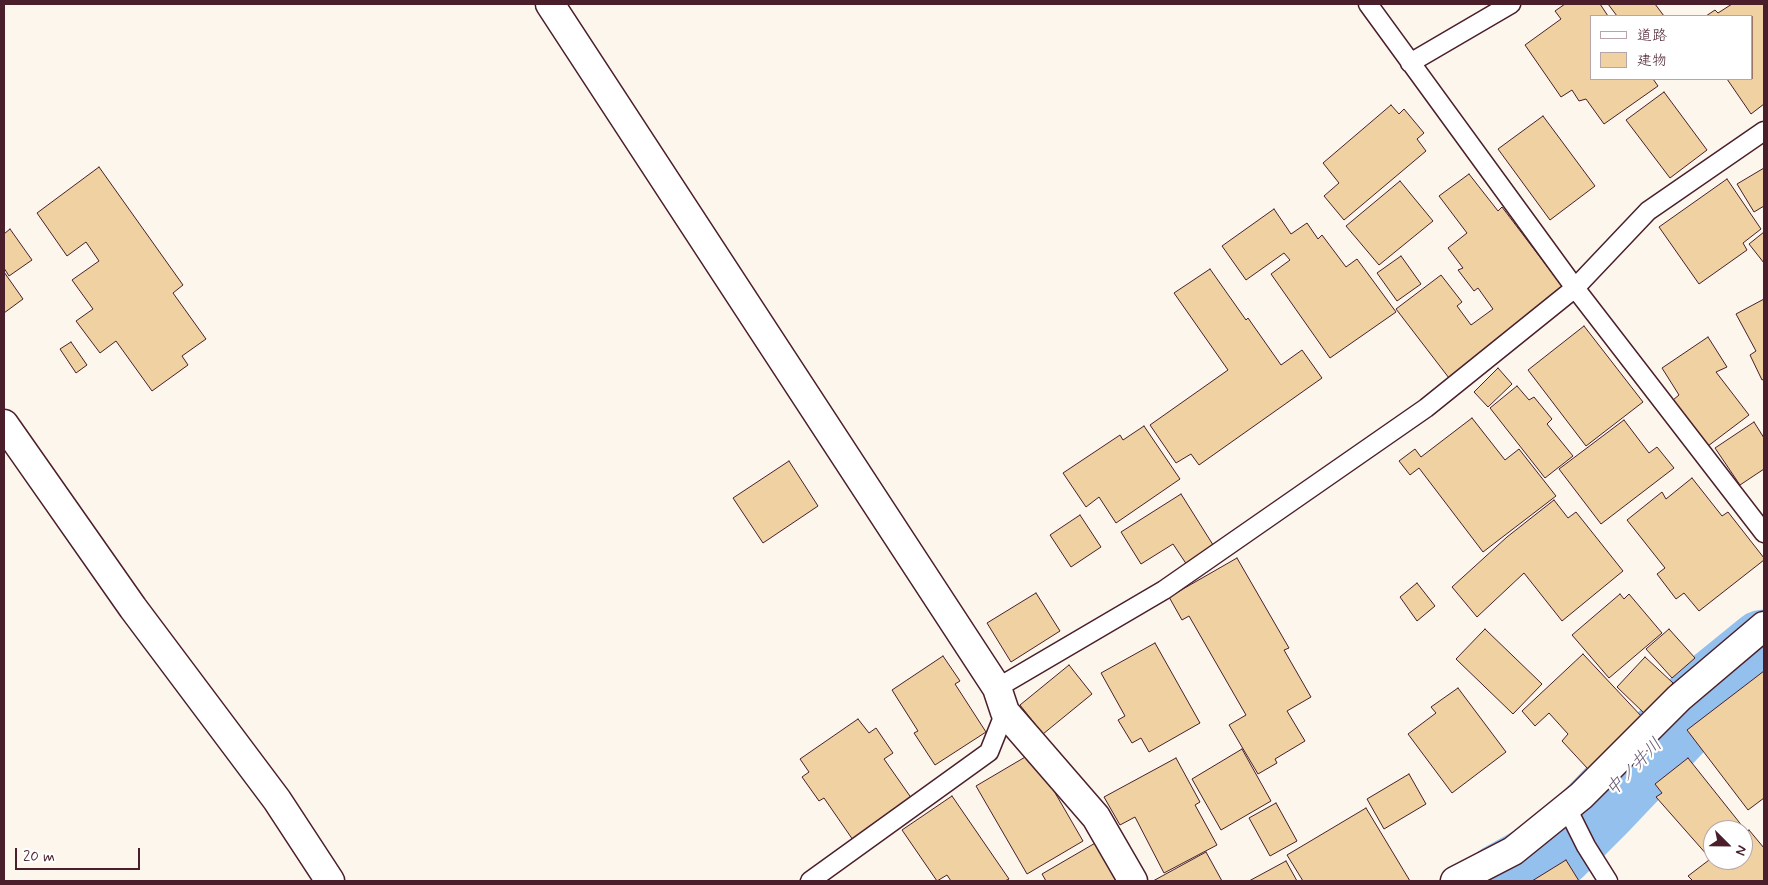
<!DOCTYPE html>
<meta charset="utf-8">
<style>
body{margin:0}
#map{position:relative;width:1768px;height:885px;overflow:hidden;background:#fcf6ec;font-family:Mynerve,"Klee One",sans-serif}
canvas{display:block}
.frame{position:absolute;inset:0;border:5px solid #4a1f2b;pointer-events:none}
.legend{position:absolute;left:1590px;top:15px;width:162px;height:65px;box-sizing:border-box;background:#fff;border:1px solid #b7a5aa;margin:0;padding:6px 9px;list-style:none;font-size:15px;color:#4a1f2b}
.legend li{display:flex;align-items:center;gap:10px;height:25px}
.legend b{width:25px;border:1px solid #b7a5aa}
.north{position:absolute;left:1703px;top:820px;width:50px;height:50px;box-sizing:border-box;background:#fff;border:1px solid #b7a5aa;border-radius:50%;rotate:113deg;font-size:14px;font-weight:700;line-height:20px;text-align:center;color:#4a1f2b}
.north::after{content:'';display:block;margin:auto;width:18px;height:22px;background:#4a1f2b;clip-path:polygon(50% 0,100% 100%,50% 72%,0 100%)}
.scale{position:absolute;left:15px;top:848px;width:125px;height:22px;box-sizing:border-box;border:2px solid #4a1f2b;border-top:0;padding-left:6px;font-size:15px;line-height:18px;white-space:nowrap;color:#4a1f2b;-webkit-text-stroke:4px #fff;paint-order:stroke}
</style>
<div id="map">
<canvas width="1768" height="885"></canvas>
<div class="frame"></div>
<ul class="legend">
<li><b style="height:6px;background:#fff"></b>道路</li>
<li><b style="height:14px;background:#efd1a2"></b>建物</li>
</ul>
<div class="north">N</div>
<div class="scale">20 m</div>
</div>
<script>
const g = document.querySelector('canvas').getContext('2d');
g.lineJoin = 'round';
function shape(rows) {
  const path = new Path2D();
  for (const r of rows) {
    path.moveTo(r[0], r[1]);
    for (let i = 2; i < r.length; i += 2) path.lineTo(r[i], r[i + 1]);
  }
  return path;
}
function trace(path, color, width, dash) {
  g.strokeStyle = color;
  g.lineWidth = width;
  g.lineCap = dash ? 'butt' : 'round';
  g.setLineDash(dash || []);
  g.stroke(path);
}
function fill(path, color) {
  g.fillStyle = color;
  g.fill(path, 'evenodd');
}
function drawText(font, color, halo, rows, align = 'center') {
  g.font = font + ' Mynerve,"Klee One",sans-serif';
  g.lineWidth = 4.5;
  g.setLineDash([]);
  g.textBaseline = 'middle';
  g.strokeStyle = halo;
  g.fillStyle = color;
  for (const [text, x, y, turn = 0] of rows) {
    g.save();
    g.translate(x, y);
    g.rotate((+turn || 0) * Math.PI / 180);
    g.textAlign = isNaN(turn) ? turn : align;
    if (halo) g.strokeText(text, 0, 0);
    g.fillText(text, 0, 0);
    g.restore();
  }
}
trace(shape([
 [1501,881,1557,850,1602,805,1711,690,1764,647]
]), '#94c0ed', 75);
const building = shape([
 [1565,4,1600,4,1608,16,1592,16,1592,79,1653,79,1658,86,1604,124,1586,99,1579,101,1572,90,1561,97,1525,45,1561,19,1555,11,1565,4],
 [1608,4,1655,4,1664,16,1617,16,1608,4],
 [1732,4,1764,4,1764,104,1751,114,1727,79,1752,79,1752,16,1706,16,1715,10,1718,13,1732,4],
 [1664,92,1707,150,1670,178,1626,120,1664,92],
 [1391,105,1399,114,1404,109,1424,133,1417,139,1426,151,1344,220,1324,196,1339,183,1323,163,1391,105],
 [1543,116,1595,186,1550,220,1498,149,1543,116],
 [99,167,183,285,173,293,206,339,182,356,188,365,152,391,116,341,100,353,76,321,93,309,72,280,99,261,86,242,67,256,37,213,99,167],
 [1764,168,1764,206,1754,212,1737,184,1764,168],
 [1469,174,1498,211,1502,207,1565,290,1449,378,1396,309,1441,275,1462,302,1457,306,1471,325,1493,309,1478,288,1474,291,1458,270,1463,268,1448,248,1467,233,1439,196,1469,174],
 [1727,179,1761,229,1743,243,1747,250,1699,284,1659,227,1727,179],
 [1400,181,1433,221,1379,265,1346,226,1400,181],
 [1274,209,1291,234,1307,223,1318,239,1322,235,1346,267,1357,259,1396,312,1330,358,1271,274,1290,260,1284,253,1246,280,1222,246,1274,209],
 [10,229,32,260,9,276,4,268,4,234,10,229],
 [1764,232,1764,263,1749,244,1764,232],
 [1401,256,1421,284,1397,301,1377,273,1401,256],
 [1210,269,1246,320,1248,318,1281,365,1302,350,1322,378,1199,465,1191,454,1176,463,1150,425,1228,370,1174,293,1210,269],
 [4,272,23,299,4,313,4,272],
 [1764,299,1764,379,1762,380,1750,355,1756,351,1736,314,1764,299],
 [1584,326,1643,402,1586,446,1528,370,1584,326],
 [1708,337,1727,367,1716,372,1749,415,1708,446,1673,400,1679,395,1662,368,1708,337],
 [71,342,87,365,76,373,60,349,71,342],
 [1498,368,1512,384,1488,407,1474,392,1498,368],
 [1517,386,1529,400,1534,397,1552,419,1547,424,1573,456,1545,478,1490,408,1517,386],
 [1472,418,1505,460,1519,449,1556,496,1483,552,1419,468,1410,475,1399,461,1415,449,1421,457,1472,418],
 [1624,420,1649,453,1657,447,1674,468,1601,524,1559,469,1624,420],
 [1754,422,1764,438,1764,469,1740,485,1715,448,1754,422],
 [1144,426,1180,479,1116,523,1099,497,1086,507,1063,473,1120,435,1123,440,1144,426],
 [789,461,818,506,763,543,733,498,789,461],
 [1692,478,1722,516,1728,512,1764,558,1764,560,1699,611,1684,593,1676,599,1657,574,1665,568,1627,520,1662,492,1666,499,1692,478],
 [1181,494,1215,548,1187,565,1173,544,1141,564,1121,532,1181,494],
 [1554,500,1568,518,1576,512,1623,571,1562,621,1524,573,1477,617,1452,587,1507,537,1554,500],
 [1080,515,1101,547,1071,567,1050,535,1080,515],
 [1237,558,1289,648,1284,650,1311,697,1287,711,1305,741,1275,759,1277,763,1258,774,1229,725,1246,715,1189,616,1182,620,1169,597,1237,558],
 [1417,583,1435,606,1417,621,1400,597,1417,583],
 [1036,593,1060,631,1011,662,987,623,1036,593],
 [1620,594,1624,599,1629,594,1662,633,1609,678,1572,635,1620,594],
 [1485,629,1542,684,1513,714,1456,659,1485,629],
 [1669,629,1695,658,1672,678,1646,649,1669,629],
 [1155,643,1200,723,1149,752,1141,738,1132,743,1118,720,1125,716,1101,673,1155,643],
 [1583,654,1643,718,1588,769,1562,741,1568,734,1549,713,1535,726,1522,711,1583,654],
 [943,656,960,681,955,684,986,732,935,765,914,733,918,731,892,690,943,656],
 [1645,657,1673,683,1645,714,1617,687,1645,657],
 [1069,665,1092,694,1043,734,1020,705,1069,665],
 [1764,671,1764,798,1748,810,1687,730,1764,671],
 [1458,688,1506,752,1452,793,1408,734,1436,713,1431,707,1458,688],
 [858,719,869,733,876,728,893,753,884,759,912,799,853,840,824,798,819,801,802,777,809,772,800,759,858,719],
 [1242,749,1271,801,1221,830,1192,779,1242,749],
 [1032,753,1083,841,1027,874,976,786,1032,753],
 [1176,758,1200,802,1195,805,1217,845,1164,873,1135,817,1120,825,1104,797,1176,758],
 [1688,758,1743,827,1740,830,1713,830,1713,852,1708,856,1656,797,1662,793,1655,784,1688,758],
 [1409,774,1426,804,1384,829,1367,799,1409,774],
 [952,796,1009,879,1005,881,951,881,947,875,937,881,902,830,952,796],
 [1276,803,1297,841,1270,856,1249,818,1276,803],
 [1366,808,1410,881,1303,881,1287,855,1366,808],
 [1749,830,1764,848,1764,881,1693,881,1688,876,1713,857,1713,860,1743,860,1743,835,1749,830],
 [1097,842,1120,881,1046,881,1042,874,1097,842],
 [1206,852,1222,881,1153,881,1206,852],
 [1566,860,1579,881,1532,881,1566,860],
 [1286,861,1297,881,1249,881,1286,861]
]);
fill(building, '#efd1a2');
trace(building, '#4a1f2b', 1);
const service = shape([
 [1368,4,1575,288,1764,533],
 [1410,63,1511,4],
 [997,688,1164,590,1426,408,1575,288,1648,211,1764,131],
 [1567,808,1586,846,1608,881],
 [810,881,989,752,1005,712]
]);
const minor = shape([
 [550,4,997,688,1005,712,1096,817,1133,881],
 [4,424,133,608,277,800,330,881],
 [1455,881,1513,851,1581,796,1679,698,1764,626]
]);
trace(service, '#4a1f2b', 21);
trace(minor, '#4a1f2b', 31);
trace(service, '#fff', 18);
trace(minor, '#fff', 28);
drawText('italic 18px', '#64576f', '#fff', [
 ["中ノ井川",1635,768,-46]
]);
</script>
